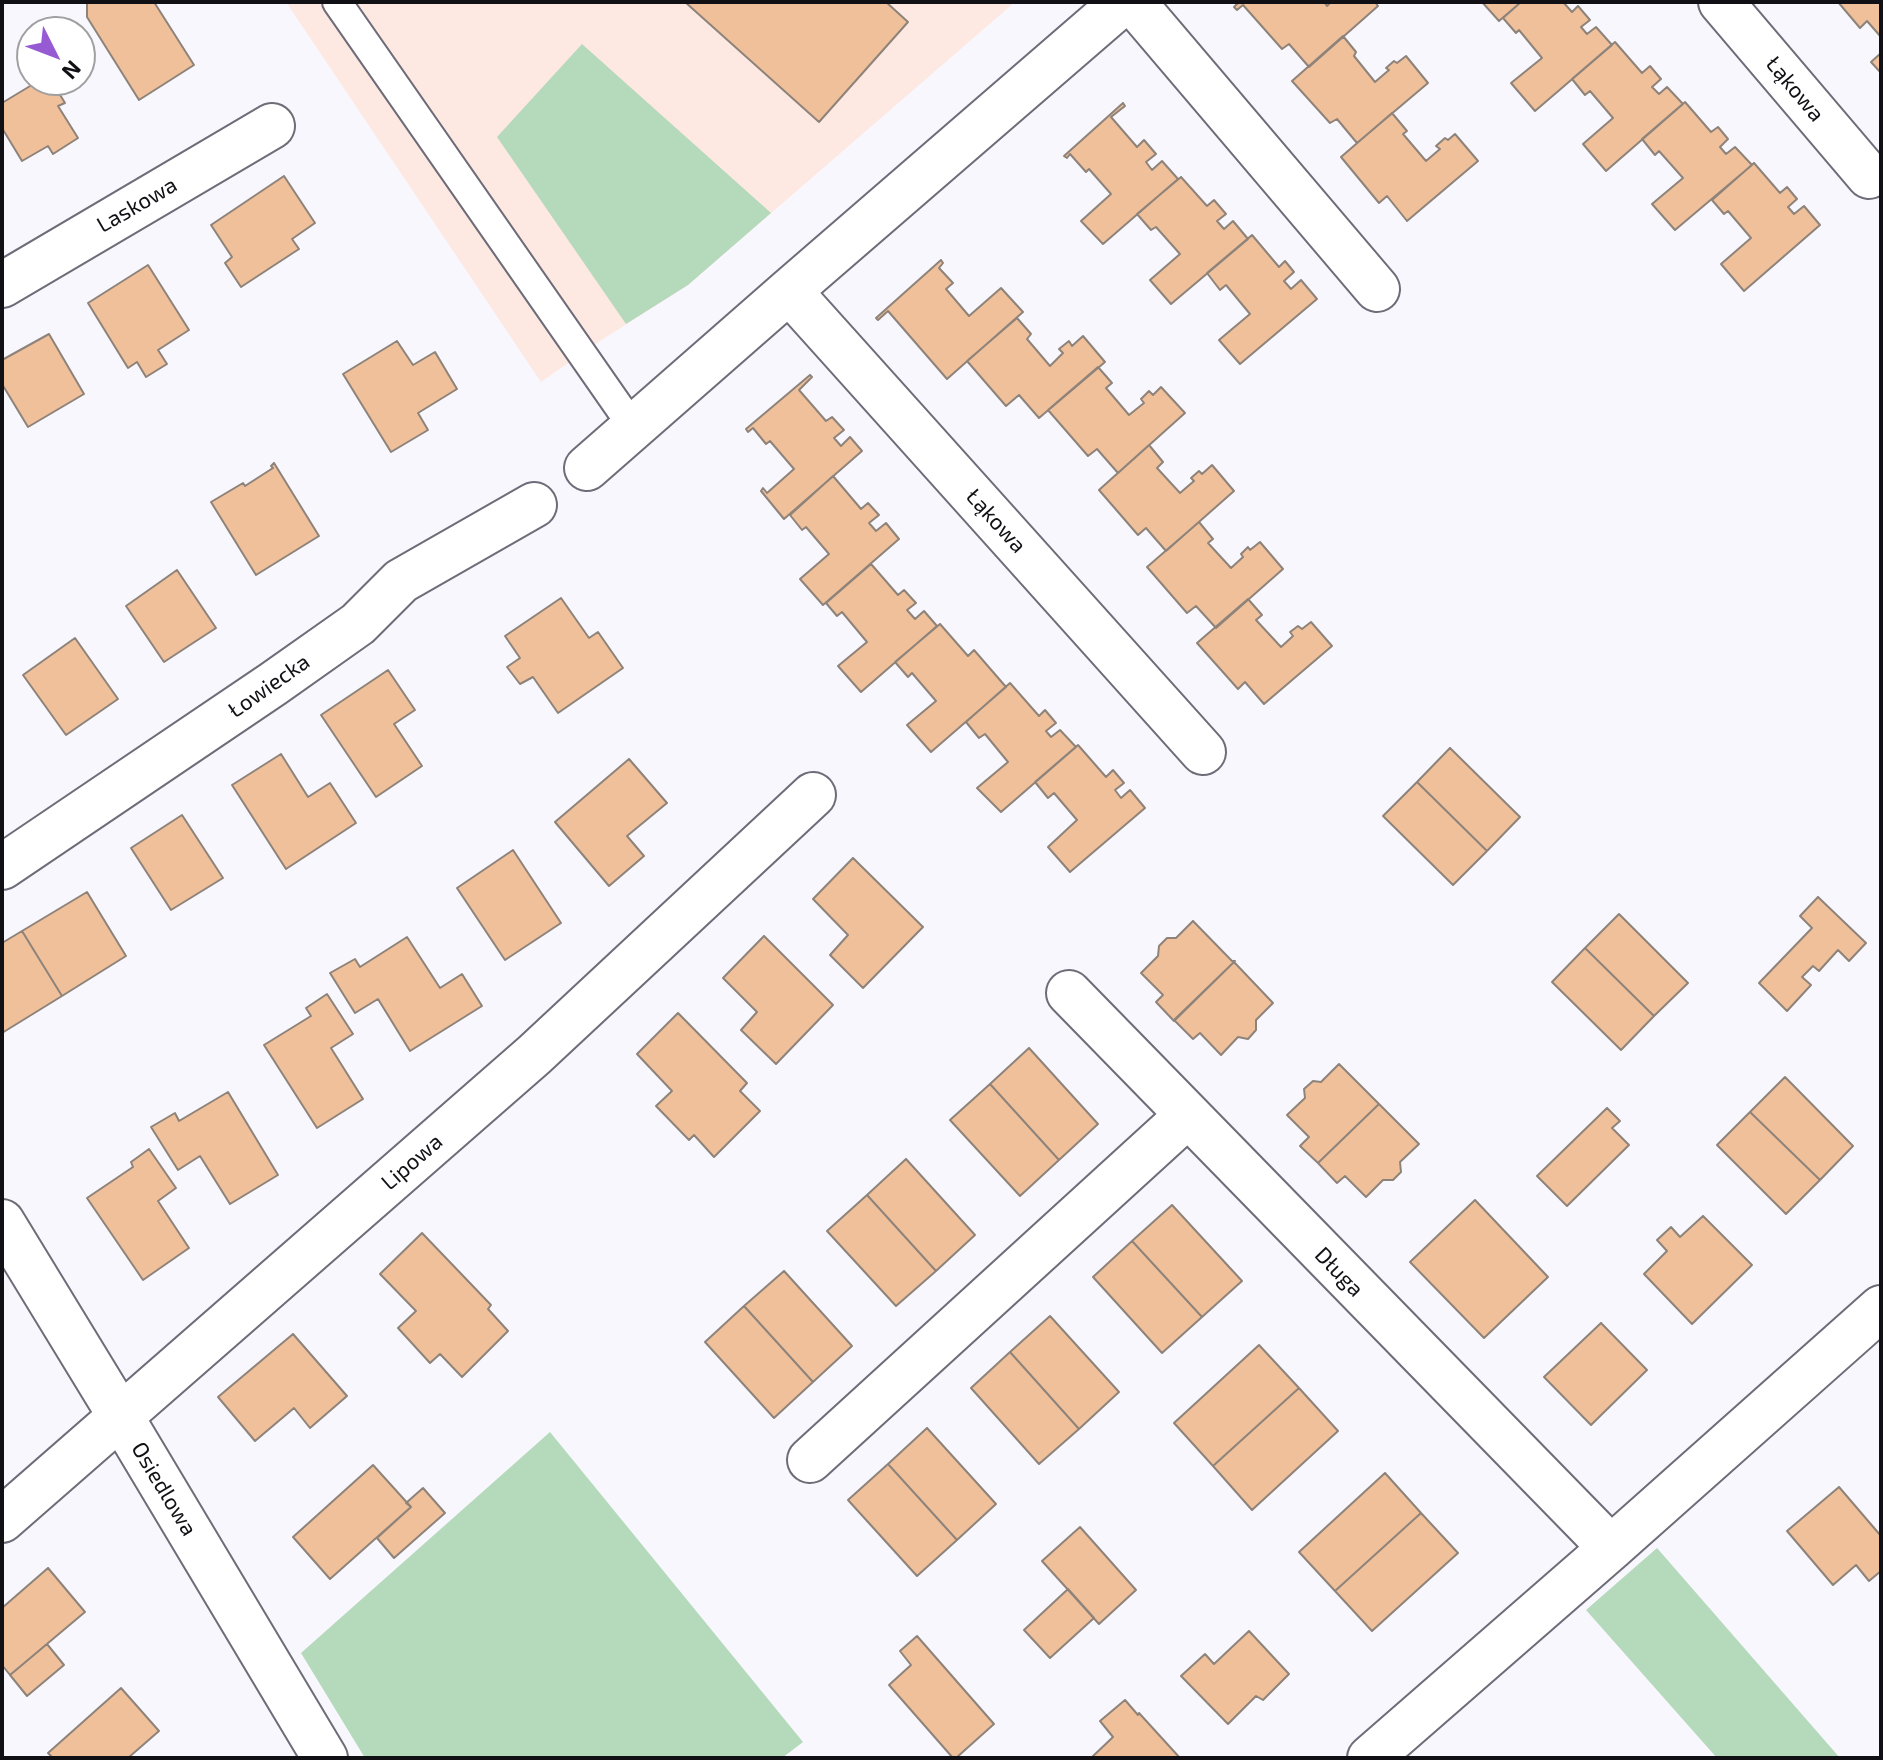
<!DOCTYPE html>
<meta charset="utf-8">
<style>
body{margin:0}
#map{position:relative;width:1883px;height:1760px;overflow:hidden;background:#f8f7fd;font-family:"Exo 2",sans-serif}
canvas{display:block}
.frame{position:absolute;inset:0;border:4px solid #111015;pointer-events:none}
.north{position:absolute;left:16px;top:16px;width:80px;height:80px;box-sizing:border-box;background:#fff;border:2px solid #a09fa1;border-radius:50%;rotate:132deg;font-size:22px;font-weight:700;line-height:32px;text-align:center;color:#111015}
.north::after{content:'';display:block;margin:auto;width:28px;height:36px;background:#965bd2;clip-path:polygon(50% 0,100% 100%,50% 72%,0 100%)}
</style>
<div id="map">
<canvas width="1883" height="1760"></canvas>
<div class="frame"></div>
<div class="north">N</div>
</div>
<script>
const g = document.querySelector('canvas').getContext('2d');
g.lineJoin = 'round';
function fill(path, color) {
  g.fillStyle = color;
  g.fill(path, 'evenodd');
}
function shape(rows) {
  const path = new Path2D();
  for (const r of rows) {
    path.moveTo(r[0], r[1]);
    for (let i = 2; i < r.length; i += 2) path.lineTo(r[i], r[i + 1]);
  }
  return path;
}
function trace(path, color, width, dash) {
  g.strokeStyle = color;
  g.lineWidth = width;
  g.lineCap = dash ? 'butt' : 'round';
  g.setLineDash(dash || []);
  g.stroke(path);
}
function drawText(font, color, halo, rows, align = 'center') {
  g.font = font + ' "Exo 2",sans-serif';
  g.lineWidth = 8;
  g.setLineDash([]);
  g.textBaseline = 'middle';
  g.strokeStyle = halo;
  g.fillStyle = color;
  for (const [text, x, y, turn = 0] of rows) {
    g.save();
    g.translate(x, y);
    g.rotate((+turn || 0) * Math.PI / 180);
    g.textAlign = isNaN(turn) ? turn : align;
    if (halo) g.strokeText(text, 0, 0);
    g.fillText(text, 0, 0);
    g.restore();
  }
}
fill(shape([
 [286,2,1015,2,688,285,597,343,541,382]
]), '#fde9e2');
fill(shape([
 [582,44,771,213,688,285,626,324,497,137],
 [550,1432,803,1742,782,1758,365,1758,301,1653],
 [1657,1548,1840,1758,1717,1758,1586,1610]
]), '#b5d9bb');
const building = shape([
 [87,2,154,2,194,65,139,100,87,17,87,2],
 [685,2,886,2,908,22,819,122,685,2],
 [1239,2,1324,2,1327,6,1331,2,1375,2,1378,6,1309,67,1289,44,1282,49,1243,5,1237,10,1234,7,1239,2],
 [1482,2,1521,2,1499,21,1482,2],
 [1521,2,1563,2,1572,12,1578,6,1590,20,1581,27,1587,34,1596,27,1612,45,1535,111,1511,83,1542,58,1519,30,1516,33,1503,18,1521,2],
 [1838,2,1881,2,1881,37,1867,21,1860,28,1838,2],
 [1343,36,1356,52,1354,56,1375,82,1389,70,1386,68,1394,61,1397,63,1406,56,1428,83,1357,143,1337,119,1330,123,1292,81,1343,36],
 [1615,42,1642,73,1650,66,1661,79,1652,87,1659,94,1667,87,1683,104,1606,171,1583,144,1613,118,1590,91,1585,95,1572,79,1615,42],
 [1881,53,1881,73,1871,62,1881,53],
 [40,80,51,80,65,103,58,106,78,138,53,154,48,146,22,161,2,128,2,103,40,80],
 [1685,102,1711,132,1718,127,1728,139,1720,147,1726,154,1735,147,1752,165,1675,230,1652,204,1683,178,1659,151,1655,155,1642,139,1685,102],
 [1123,103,1125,106,1111,117,1137,147,1144,140,1156,154,1146,162,1152,170,1162,161,1178,179,1103,244,1081,221,1111,194,1089,169,1086,172,1070,154,1067,158,1064,156,1123,103],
 [1392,113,1407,131,1403,134,1426,161,1440,149,1436,146,1445,138,1448,140,1455,134,1478,161,1407,221,1387,196,1379,203,1341,157,1392,113],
 [1754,163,1780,193,1787,187,1797,199,1788,207,1794,214,1804,206,1820,225,1744,291,1721,264,1751,238,1728,211,1724,214,1712,200,1754,163],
 [284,176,315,223,292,239,299,249,241,287,225,263,232,257,211,225,284,176],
 [1181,177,1207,206,1214,200,1226,214,1217,221,1224,229,1233,221,1248,239,1171,304,1150,280,1180,254,1156,227,1151,230,1137,214,1181,177],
 [1252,235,1279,267,1285,261,1294,272,1284,281,1291,289,1301,280,1317,299,1240,364,1219,340,1250,314,1226,285,1220,290,1207,273,1252,235],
 [941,260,943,263,939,268,953,283,946,289,969,316,1001,288,1023,312,947,379,888,311,878,320,876,318,941,260],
 [148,265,189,330,158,350,167,364,146,377,137,362,128,368,88,303,148,265],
 [1017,318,1031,334,1027,339,1050,366,1063,353,1059,349,1069,341,1072,346,1083,336,1105,362,1039,418,1019,395,1006,406,967,361,1017,318],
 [49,334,84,394,28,427,2,384,2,360,49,334],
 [397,341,413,365,435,352,457,389,418,413,428,430,391,452,343,374,397,341],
 [1098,367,1112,383,1106,388,1129,415,1144,403,1141,399,1149,391,1153,395,1161,387,1185,413,1118,473,1097,449,1088,456,1048,410,1098,367],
 [810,375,812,377,799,390,826,421,832,417,844,430,834,438,841,446,850,437,862,451,784,519,761,491,763,488,767,493,794,469,770,441,766,444,753,428,748,432,746,429,810,375],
 [1149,445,1163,462,1157,468,1180,493,1194,481,1191,478,1199,471,1202,474,1212,465,1234,491,1166,551,1146,528,1138,535,1099,490,1149,445],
 [274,463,319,536,256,575,211,502,243,483,245,486,273,468,271,466,274,463],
 [833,476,861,509,868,503,879,515,869,523,876,531,886,523,899,539,823,605,800,579,829,554,806,527,802,530,790,515,833,476],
 [1199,522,1213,539,1208,543,1231,568,1243,557,1241,554,1248,547,1250,550,1260,542,1283,569,1216,628,1196,606,1187,613,1147,567,1199,522],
 [871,564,898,595,904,590,916,603,907,610,915,619,924,611,937,626,861,692,838,666,867,642,842,612,837,616,826,603,871,564],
 [177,570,216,628,164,662,126,606,177,570],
 [561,598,589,638,598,632,623,668,558,713,533,677,520,684,507,667,520,658,505,636,561,598],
 [1248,599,1262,615,1256,620,1281,647,1293,636,1290,632,1298,626,1302,629,1311,622,1332,646,1264,704,1245,682,1238,689,1197,643,1248,599],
 [940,624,968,656,974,650,1006,687,931,752,907,725,936,701,912,673,908,677,895,662,940,624],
 [75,638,118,699,66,735,23,675,75,638],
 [388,670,415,710,394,724,422,766,376,797,321,715,388,670],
 [1010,683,1039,716,1045,710,1056,723,1046,731,1051,737,1060,730,1076,747,1001,812,977,788,1008,762,985,734,979,738,966,722,1010,683],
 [1078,745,1106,777,1113,770,1124,783,1115,790,1121,798,1130,790,1145,808,1070,872,1048,847,1077,820,1054,793,1048,798,1035,782,1078,745],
 [1450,748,1520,817,1487,851,1417,782,1450,748],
 [281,754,308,797,330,783,356,823,286,869,232,785,281,754],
 [629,759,667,803,627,836,644,856,609,886,555,822,629,759],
 [1417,782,1487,851,1453,885,1383,816,1417,782],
 [182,815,223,878,171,910,131,848,182,815],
 [513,850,561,923,505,960,457,888,513,850],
 [853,858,923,927,863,988,830,955,848,935,813,899,853,858],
 [87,892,126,956,62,996,22,931,87,892],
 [1818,897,1866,943,1849,961,1838,950,1819,971,1813,966,1802,977,1811,985,1787,1011,1759,983,1812,928,1800,916,1818,897],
 [1619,914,1688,983,1654,1016,1585,948,1619,914],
 [1193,921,1232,961,1235,961,1174,1021,1156,1002,1163,995,1141,973,1158,956,1159,946,1167,938,1176,938,1193,921],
 [22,931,62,996,2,1033,2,943,22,931],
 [764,936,833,1005,776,1064,741,1030,757,1012,723,978,764,936],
 [407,937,440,988,462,974,482,1006,410,1051,378,999,355,1013,330,973,355,959,360,967,407,937],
 [1585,948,1654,1016,1621,1050,1552,982,1585,948],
 [1234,962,1273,1003,1256,1020,1256,1030,1248,1039,1238,1037,1221,1055,1200,1033,1193,1039,1174,1020,1234,962],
 [327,994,353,1034,331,1048,363,1099,317,1128,264,1045,311,1016,306,1008,327,994],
 [678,1013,747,1083,740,1091,760,1111,714,1157,694,1135,689,1140,656,1106,672,1091,637,1054,678,1013],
 [1029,1048,1098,1124,1059,1160,990,1084,1029,1048],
 [1339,1064,1379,1104,1318,1163,1300,1146,1309,1137,1287,1115,1305,1098,1304,1089,1313,1081,1321,1082,1339,1064],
 [1785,1077,1853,1146,1820,1180,1750,1112,1785,1077],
 [990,1084,1059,1160,1020,1196,950,1120,990,1084],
 [228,1092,278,1175,230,1204,200,1156,178,1170,151,1127,175,1113,179,1121,228,1092],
 [1379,1104,1419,1144,1400,1162,1401,1172,1393,1180,1383,1180,1366,1197,1345,1176,1337,1183,1318,1163,1379,1104],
 [1607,1108,1620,1121,1612,1128,1629,1145,1567,1206,1537,1176,1607,1108],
 [1750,1112,1820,1180,1786,1214,1717,1145,1750,1112],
 [149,1149,176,1188,158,1201,189,1248,143,1280,87,1198,133,1167,131,1162,149,1149],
 [906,1159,975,1235,936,1271,867,1195,906,1159],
 [867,1195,936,1271,896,1306,827,1231,867,1195],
 [1475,1200,1548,1277,1484,1338,1410,1262,1475,1200],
 [1172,1205,1242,1281,1202,1317,1132,1241,1172,1205],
 [1703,1216,1752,1265,1692,1324,1644,1274,1667,1251,1657,1240,1671,1227,1680,1237,1703,1216],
 [422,1233,491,1305,488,1309,508,1331,462,1377,440,1354,430,1363,398,1328,416,1311,380,1274,422,1233],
 [1132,1241,1202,1317,1162,1353,1093,1277,1132,1241],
 [784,1271,852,1346,813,1382,744,1306,784,1271],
 [744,1306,813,1382,774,1418,705,1342,744,1306],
 [1050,1316,1119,1392,1079,1429,1010,1352,1050,1316],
 [1601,1323,1647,1370,1591,1425,1544,1377,1601,1323],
 [293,1334,347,1396,310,1428,294,1408,255,1441,218,1397,293,1334],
 [1259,1345,1299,1388,1213,1466,1174,1423,1259,1345],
 [1010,1352,1079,1429,1039,1464,971,1388,1010,1352],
 [1299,1388,1338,1431,1252,1510,1213,1466,1299,1388],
 [927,1428,996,1504,957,1540,888,1464,927,1428],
 [888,1464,957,1540,917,1576,848,1500,888,1464],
 [373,1465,411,1507,330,1579,293,1537,373,1465],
 [1385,1473,1421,1513,1335,1591,1299,1552,1385,1473],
 [1839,1487,1881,1536,1881,1571,1869,1581,1856,1565,1833,1585,1787,1531,1839,1487],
 [423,1488,445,1513,394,1558,377,1538,411,1507,406,1503,423,1488],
 [1421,1513,1458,1553,1372,1631,1335,1591,1421,1513],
 [1080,1527,1136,1590,1099,1624,1042,1561,1080,1527],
 [48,1568,85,1612,10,1675,2,1665,2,1608,48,1568],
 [1068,1589,1094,1618,1050,1658,1024,1630,1068,1589],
 [1249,1631,1289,1674,1263,1700,1256,1696,1228,1724,1181,1676,1205,1654,1214,1664,1249,1631],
 [917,1636,994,1724,956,1758,953,1758,889,1685,911,1665,900,1651,917,1636],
 [47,1644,64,1665,27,1696,10,1675,47,1644],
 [121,1688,159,1731,128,1758,53,1758,48,1753,121,1688],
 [1125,1700,1138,1715,1139,1713,1180,1758,1091,1758,1113,1737,1100,1721,1125,1700]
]);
fill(building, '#f0c09a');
trace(building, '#8e837a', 2);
const lane = shape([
 [337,2,633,427]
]);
const street = shape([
 [1133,2,1377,289],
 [1721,2,1869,176],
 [2,285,272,126],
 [789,291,1203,752],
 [587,468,789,291,1123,2],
 [2,867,273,684,358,624,401,581,534,505],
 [1069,993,1611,1548],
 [2,1222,121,1417,325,1758],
 [810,1460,1188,1115],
 [2,1520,534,1055,813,795],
 [1370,1758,1611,1548,1881,1308]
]);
trace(lane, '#6e6c78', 32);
trace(street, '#6e6c78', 48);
trace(lane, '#fff', 28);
trace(street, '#fff', 44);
drawText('22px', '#111015', '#fff', [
 ["Łąkowa",1795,89,50],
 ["Laskowa",137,205,-30],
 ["Łąkowa",996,521,48],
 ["Łowiecka",269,686,-35],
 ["Lipowa",412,1162,-41],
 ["Długa",1339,1272,46],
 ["Osiedlowa",164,1489,59]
]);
</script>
